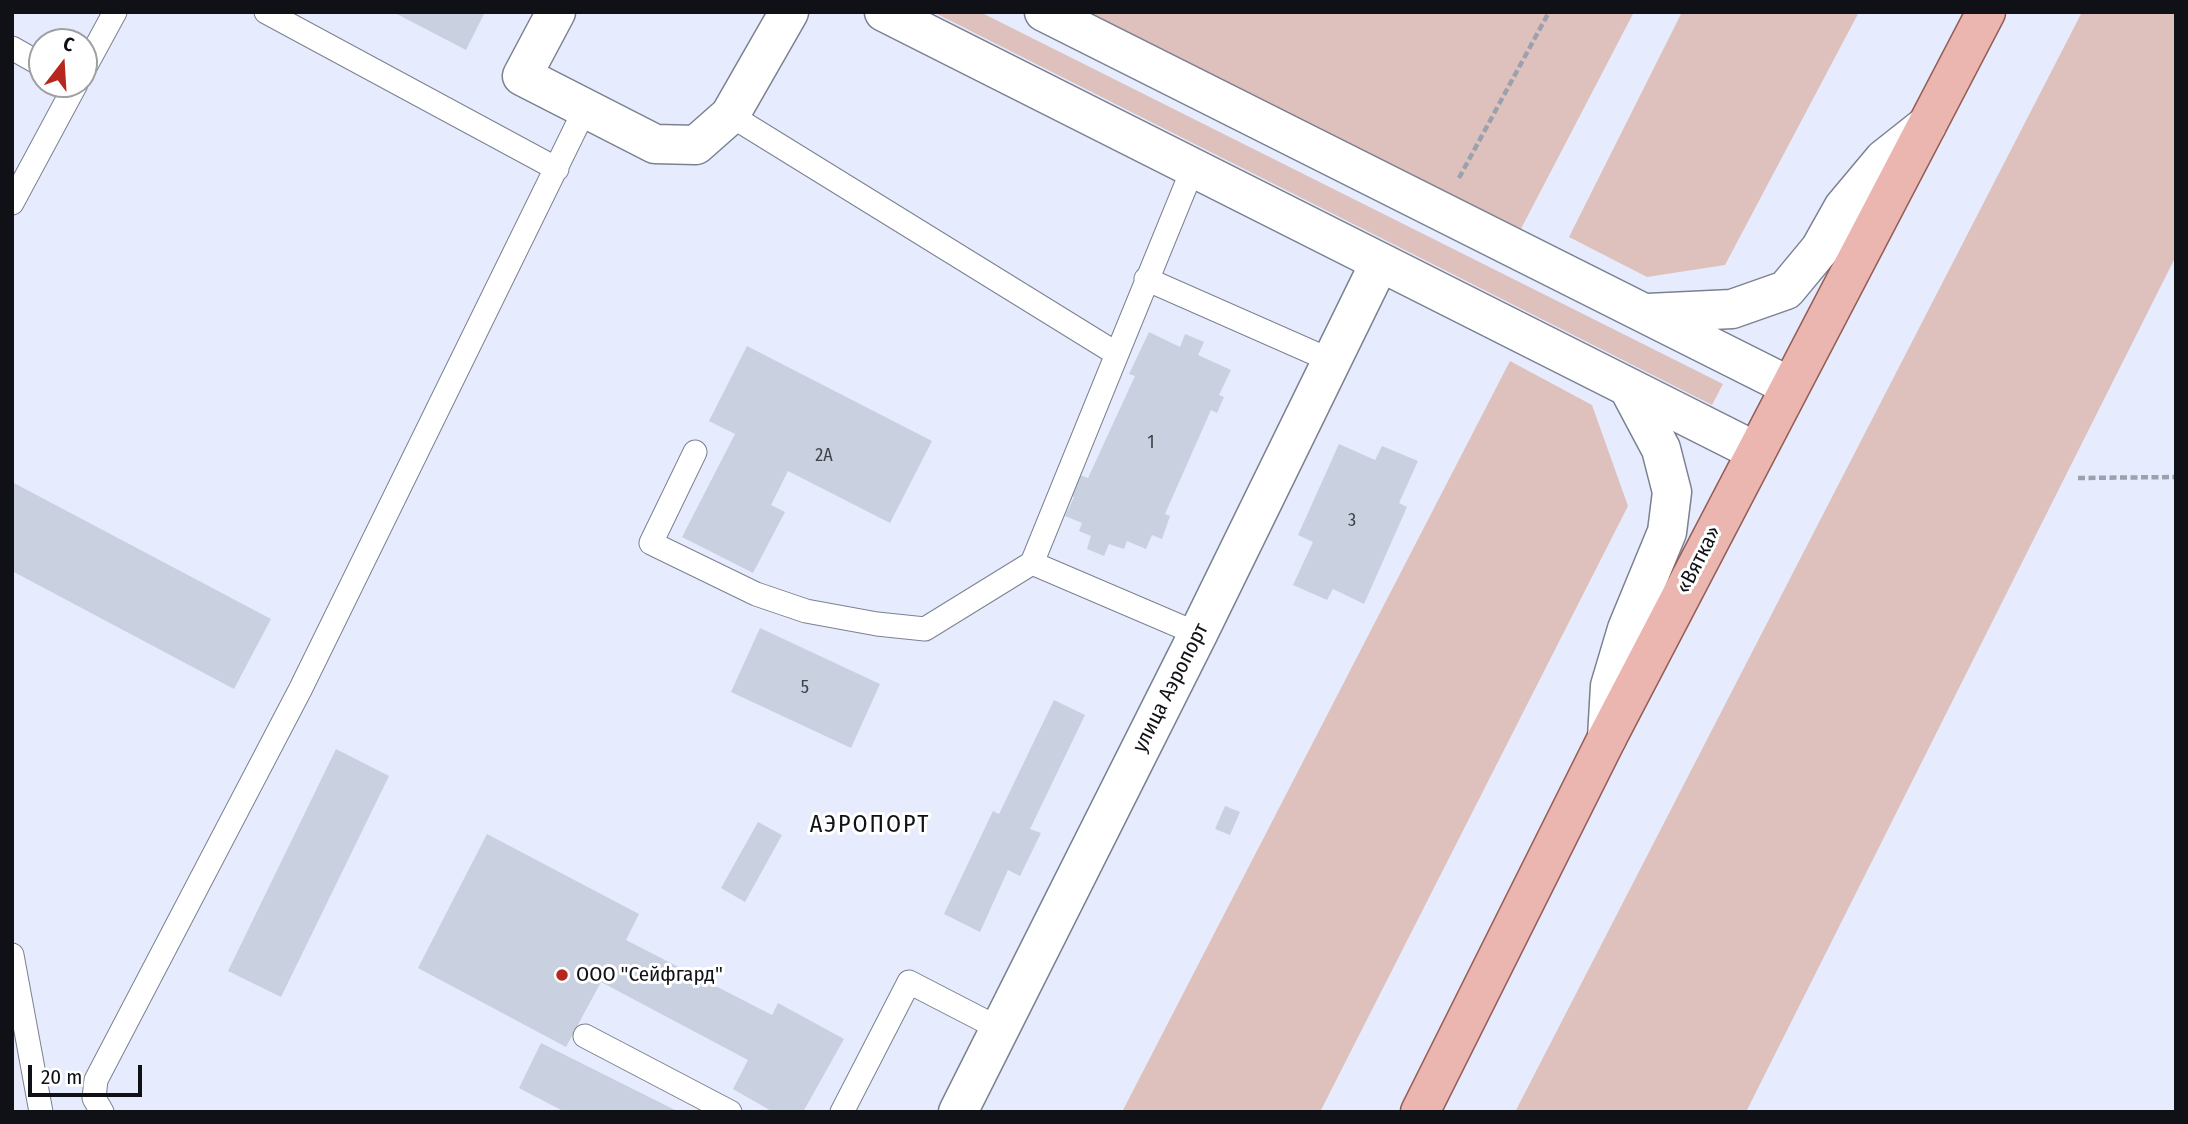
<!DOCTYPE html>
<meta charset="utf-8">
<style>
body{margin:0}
#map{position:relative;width:2188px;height:1124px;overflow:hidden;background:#e6ecfd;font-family:"Fira Sans Condensed",sans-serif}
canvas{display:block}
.frame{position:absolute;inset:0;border:14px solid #0f1116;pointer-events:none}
.north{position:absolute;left:28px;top:28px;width:70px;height:70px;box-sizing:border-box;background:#fff;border:2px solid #9fa0a2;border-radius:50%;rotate:17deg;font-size:19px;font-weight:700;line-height:28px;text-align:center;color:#0f1116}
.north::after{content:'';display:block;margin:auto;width:24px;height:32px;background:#b6281d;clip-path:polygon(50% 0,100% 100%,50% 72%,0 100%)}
.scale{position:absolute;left:28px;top:1065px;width:114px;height:32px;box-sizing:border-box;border:4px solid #0f1116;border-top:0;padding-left:9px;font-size:21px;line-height:24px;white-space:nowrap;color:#0f1116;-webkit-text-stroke:5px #fff;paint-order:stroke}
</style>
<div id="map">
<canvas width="2188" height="1124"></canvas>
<div class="frame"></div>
<div class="north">С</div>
<div class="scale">20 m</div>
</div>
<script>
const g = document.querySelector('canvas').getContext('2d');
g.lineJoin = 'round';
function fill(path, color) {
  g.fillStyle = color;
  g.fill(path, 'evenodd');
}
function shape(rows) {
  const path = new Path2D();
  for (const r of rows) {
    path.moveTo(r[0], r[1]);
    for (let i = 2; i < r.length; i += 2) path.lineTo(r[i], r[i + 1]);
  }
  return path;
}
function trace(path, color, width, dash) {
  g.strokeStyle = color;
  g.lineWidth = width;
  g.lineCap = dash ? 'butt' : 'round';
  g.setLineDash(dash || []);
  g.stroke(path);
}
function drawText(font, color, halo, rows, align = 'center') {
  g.font = font + ' "Fira Sans Condensed",sans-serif';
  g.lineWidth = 6;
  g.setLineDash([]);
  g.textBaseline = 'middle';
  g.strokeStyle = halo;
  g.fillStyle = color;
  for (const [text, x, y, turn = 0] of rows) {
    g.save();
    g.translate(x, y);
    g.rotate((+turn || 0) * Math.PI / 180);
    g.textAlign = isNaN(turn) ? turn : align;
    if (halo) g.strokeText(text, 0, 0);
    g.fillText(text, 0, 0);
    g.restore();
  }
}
fill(shape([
 [933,12,980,12,1723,384,1712,405],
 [1044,12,1634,12,1512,246],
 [1682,12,1859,12,1725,265,1647,277,1569,237],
 [2082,12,2176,12,2176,256,1746,1112,1515,1112],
 [1510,361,1592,405,1628,506,1320,1112,1122,1112]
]), '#dec1bc');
fill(shape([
 [393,12,485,12,466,50],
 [1149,332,1180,347,1185,334,1204,342,1198,355,1231,370,1219,395,1224,397,1217,413,1211,410,1165,514,1170,516,1162,539,1152,535,1146,549,1127,541,1124,549,1109,544,1104,556,1087,549,1091,536,1079,531,1082,523,1065,516,1074,497,1065,494,1074,473,1088,478,1135,376,1129,374],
 [747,346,932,441,890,523,788,471,771,505,785,512,753,573,682,537,735,434,709,421],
 [1339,444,1375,460,1382,446,1418,461,1399,503,1407,507,1364,604,1333,589,1327,600,1293,585,1313,542,1298,535],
 [12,482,271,619,234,689,12,571],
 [760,628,880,684,851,748,731,692],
 [1054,700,1085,715,1030,829,1041,833,1020,876,1008,870,980,932,944,914,993,811,999,814],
 [336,749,389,776,281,997,228,971],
 [1225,806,1240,812,1230,835,1215,829],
 [758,822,782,835,745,902,721,888],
 [487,834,639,914,626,940,772,1015,778,1003,844,1039,803,1112,773,1112,733,1089,748,1060,601,982,566,1047,418,968],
 [541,1043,679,1112,565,1112,519,1088]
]), '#c9d0e0');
const lane = shape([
 [266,12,557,169],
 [12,48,42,65],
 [84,69,115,12],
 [730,115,1117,354,1193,168],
 [12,203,76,84],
 [1146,279,1332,361],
 [1117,354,1032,563,1198,634],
 [695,452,651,543,756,594,806,611,877,624,925,629,1032,563],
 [12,955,41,1112],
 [585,1036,730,1112],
 [102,1112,94,1098,96,1080,300,690,586,107],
 [842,1112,909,982,1000,1029]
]);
const street = shape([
 [556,12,522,76,655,144,696,145,730,115,789,12],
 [884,12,1755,451],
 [1044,12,1789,386],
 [1648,313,1732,309,1786,290,1820,249,1843,208,1884,159,1927,125],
 [1607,738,1610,686,1627,629,1667,532,1672,492,1661,449,1628,387],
 [958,1112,1198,634,1380,262]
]);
const primary = shape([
 [1420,1112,1607,738,1986,12]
]);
trace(lane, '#7b8190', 25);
trace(street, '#7b8190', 41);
trace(primary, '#945d56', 41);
trace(shape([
 [1459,178,1549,12],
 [2078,478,2176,477]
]), '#9da1ae', 4.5, [7, 3.5]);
trace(lane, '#fff', 23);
trace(street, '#fff', 38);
trace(primary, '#eab6af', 38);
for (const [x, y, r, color] of [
 [562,975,7,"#b6281d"]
]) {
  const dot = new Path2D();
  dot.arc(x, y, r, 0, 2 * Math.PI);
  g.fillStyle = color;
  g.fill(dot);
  trace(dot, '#fff', 2.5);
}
drawText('18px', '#3e4148', null, [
 ["1",1151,443],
 ["2А",824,456],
 ["3",1352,521],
 ["5",805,688]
]);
drawText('21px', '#0f1116', '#fff', [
 ["«Вятка»",1699,560,-63],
 ["улица Аэропорт",1171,688,-63]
]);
drawText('21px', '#0f1116', '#fff', [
 ["ООО \"Сейфгард\"",576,975]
], 'left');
g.letterSpacing = '2px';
drawText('24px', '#0f1116', '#fff', [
 ["АЭРОПОРТ",870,825]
]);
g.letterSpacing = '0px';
</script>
